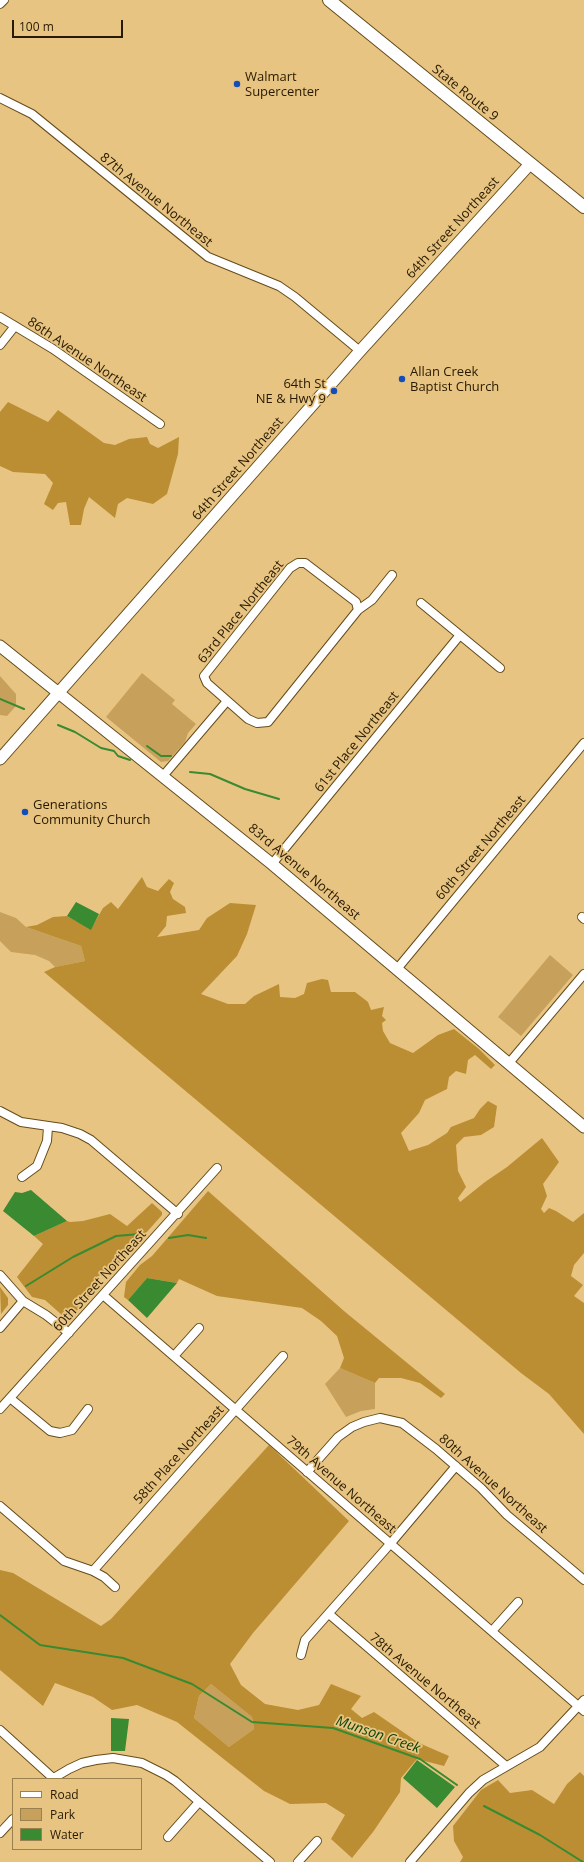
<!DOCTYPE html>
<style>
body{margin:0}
#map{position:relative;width:584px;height:1862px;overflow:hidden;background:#e8c483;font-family:"Open Sans",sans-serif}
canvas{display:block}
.legend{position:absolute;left:12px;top:1778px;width:130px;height:72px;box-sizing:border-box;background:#e8c483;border:1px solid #9b804f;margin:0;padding:5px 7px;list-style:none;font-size:12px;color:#271a01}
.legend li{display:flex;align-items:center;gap:8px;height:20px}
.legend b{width:20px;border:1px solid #9b804f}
.scale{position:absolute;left:12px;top:20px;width:111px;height:18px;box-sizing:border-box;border:2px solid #271a01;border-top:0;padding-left:5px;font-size:12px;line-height:14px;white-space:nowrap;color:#271a01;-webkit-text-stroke:3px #e8c483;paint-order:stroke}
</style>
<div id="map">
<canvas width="584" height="1862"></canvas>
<ul class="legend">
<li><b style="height:5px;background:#fff"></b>Road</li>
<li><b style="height:11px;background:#c7a15c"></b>Park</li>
<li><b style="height:11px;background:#398a30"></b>Water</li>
</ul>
<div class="scale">100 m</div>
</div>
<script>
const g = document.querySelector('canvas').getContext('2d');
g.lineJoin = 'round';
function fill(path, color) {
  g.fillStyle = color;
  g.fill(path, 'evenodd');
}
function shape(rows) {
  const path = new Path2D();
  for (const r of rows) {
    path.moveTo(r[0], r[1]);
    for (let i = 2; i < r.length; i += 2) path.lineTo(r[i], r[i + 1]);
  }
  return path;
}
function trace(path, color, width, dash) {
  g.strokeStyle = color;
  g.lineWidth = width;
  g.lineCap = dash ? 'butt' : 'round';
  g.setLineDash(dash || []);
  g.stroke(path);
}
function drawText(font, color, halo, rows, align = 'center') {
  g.font = font + ' "Open Sans",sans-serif';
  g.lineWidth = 3.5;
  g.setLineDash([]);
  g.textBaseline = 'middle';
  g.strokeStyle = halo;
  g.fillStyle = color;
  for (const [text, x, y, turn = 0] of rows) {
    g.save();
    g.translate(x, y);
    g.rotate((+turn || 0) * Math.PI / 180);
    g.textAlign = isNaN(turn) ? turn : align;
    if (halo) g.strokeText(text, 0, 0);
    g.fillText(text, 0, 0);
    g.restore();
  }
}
fill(shape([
 [142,673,175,700,172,704,196,724,188,733,185,742,168,761,161,762,106,717],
 [0,676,16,694,16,706,7,716,0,715],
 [0,912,16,918,26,927,81,946,85,961,55,967,49,961,35,955,11,952,0,941],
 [550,955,573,975,521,1036,498,1017],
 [340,1368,375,1383,375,1409,361,1411,346,1417,325,1384],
 [211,1684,252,1717,254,1729,229,1747,194,1718,199,1696]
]), '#c7a15c');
fill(shape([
 [8,402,48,422,58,410,104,443,115,445,129,439,147,437,150,444,158,448,179,437,178,454,167,494,153,504,127,498,118,504,115,518,89,497,84,509,81,525,70,525,66,502,58,503,53,510,44,504,53,483,45,474,13,472,0,466,0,412],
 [142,877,147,887,158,891,169,879,174,883,170,892,173,899,185,907,186,913,167,916,166,926,157,937,199,930,207,918,230,903,256,905,247,934,237,956,201,994,228,1004,245,1004,254,996,279,984,280,997,295,998,304,994,307,983,322,979,328,980,331,992,355,992,368,1002,371,1010,384,1007,382,1016,386,1020,382,1023,383,1031,390,1043,413,1053,438,1035,454,1029,479,1049,495,1065,491,1069,475,1055,468,1060,466,1074,456,1071,449,1077,447,1089,425,1100,419,1113,401,1133,409,1151,428,1145,447,1133,451,1127,474,1118,480,1109,488,1101,497,1106,494,1127,481,1135,464,1137,456,1145,458,1171,466,1187,458,1198,460,1202,485,1182,507,1167,542,1138,559,1162,543,1184,547,1196,541,1209,544,1213,549,1208,556,1211,573,1222,584,1213,584,1253,574,1265,571,1276,583,1285,574,1296,584,1303,584,1434,549,1394,521,1373,44,972,55,967,85,961,81,946,26,927,37,925,53,917,67,916,91,929,103,908,111,902,118,909],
 [208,1191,344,1311,445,1394,441,1398,420,1383,401,1378,379,1378,375,1383,340,1368,344,1358,337,1336,321,1321,302,1308,217,1296,179,1279,177,1283,147,1278,128,1300,124,1297,126,1282,140,1265,152,1256],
 [152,1203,162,1212,162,1215,113,1270,109,1267,91,1283,96,1289,73,1315,63,1316,45,1300,32,1297,17,1277,43,1244,34,1236,67,1221,70,1222,83,1221,110,1214,127,1226],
 [0,1287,8,1298,8,1305,1,1314],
 [269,1445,349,1521,253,1633,230,1664,241,1685,265,1704,298,1710,319,1705,331,1684,361,1696,351,1709,362,1718,374,1712,419,1743,449,1756,444,1766,417,1759,401,1778,400,1792,373,1832,352,1858,331,1839,345,1815,326,1803,290,1804,264,1791,177,1722,137,1705,112,1710,93,1697,55,1683,43,1706,0,1670,0,1570,13,1573,101,1626,111,1619],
 [211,1684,252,1717,254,1729,229,1747,194,1718,199,1696],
 [580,1772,584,1776,584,1862,460,1862,463,1857,454,1841,453,1826,481,1790,498,1780,510,1793,532,1790,554,1804,567,1784]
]), '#bb8e33');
fill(shape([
 [76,902,99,914,91,930,67,916],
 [31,1190,67,1221,34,1236,3,1211,15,1192,22,1193],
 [147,1278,177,1283,147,1318,128,1300],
 [111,1718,129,1719,125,1751,111,1751],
 [417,1760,455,1787,437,1808,403,1778]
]), '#398a30');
trace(shape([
 [0,699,24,709],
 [58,725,75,732,101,748,114,751,118,756,130,760],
 [147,746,161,756,171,756],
 [190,772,210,774,245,789,279,799],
 [169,1238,188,1235,206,1238],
 [26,1286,73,1257,116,1236,140,1234],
 [0,1615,40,1645,123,1658,192,1684,252,1722,333,1728,420,1759,457,1785],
 [484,1806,540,1835,583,1862]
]), '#398a30', 2);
const street = shape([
 [0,4,4,0],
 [0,98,32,114,208,257,279,286,295,297,360,351],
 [0,317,53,349,160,424],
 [0,345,15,326],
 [421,603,500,668],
 [358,610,356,602,305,563,298,563,290,568,204,676,207,683,248,719,257,723,268,722,358,610,372,600,392,575],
 [163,776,227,701],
 [272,864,460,635],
 [582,917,584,919],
 [397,969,584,743],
 [509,1063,584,974],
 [0,1111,21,1122,62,1128,80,1134,91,1140,178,1214],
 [22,1177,37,1166,47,1141,48,1127],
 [0,1275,23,1301,46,1315,69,1333],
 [103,1295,584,1711],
 [0,1328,23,1301],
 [174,1356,199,1328],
 [10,1398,50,1431,60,1433,72,1430,88,1409],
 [0,1409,217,1168],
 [307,1472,338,1437,352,1427,364,1422,380,1418,402,1423,436,1449,481,1488,507,1515,584,1580],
 [0,1506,64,1561,93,1571,104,1577,115,1587],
 [93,1571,283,1356],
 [329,1614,506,1766],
 [492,1631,518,1602],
 [301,1655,305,1640,391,1543,456,1466],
 [0,1730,53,1778],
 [52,1779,69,1769,82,1763,96,1760,113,1758,142,1763,166,1775,175,1781,270,1862],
 [0,1833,13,1819],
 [168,1837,199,1802],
 [298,1862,317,1841],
 [410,1862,469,1793,483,1780,540,1747,584,1700]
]);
const secondary = shape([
 [0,646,272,864,584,1127],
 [0,759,360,351,530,164]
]);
const primary = shape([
 [329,0,584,207]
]);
trace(street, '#654c1a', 10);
trace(secondary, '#654c1a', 13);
trace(primary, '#654c1a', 14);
trace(street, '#fff', 8);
trace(secondary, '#fff', 11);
trace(primary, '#fff', 12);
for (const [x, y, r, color] of [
 [237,84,4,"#134db9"],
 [402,379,4,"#134db9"],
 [334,391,4,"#134db9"],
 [25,812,4,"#134db9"]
]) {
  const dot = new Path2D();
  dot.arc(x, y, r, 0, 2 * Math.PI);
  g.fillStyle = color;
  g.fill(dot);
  trace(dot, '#e8c483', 1.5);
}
drawText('13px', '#271a01', '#e8c483', [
 ["Walmart",245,77],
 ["Supercenter",245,92],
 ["Allan Creek",410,372],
 ["Baptist Church",410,387],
 ["64th St",326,384,"right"],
 ["NE & Hwy 9",326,399,"right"],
 ["Generations",33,805],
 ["Community Church",33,820]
], 'left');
drawText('13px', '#271a01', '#e8c483', [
 ["State Route 9",465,93,39],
 ["87th Avenue Northeast",156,200,39],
 ["64th Street Northeast",453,228,-48],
 ["86th Avenue Northeast",87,360,34],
 ["64th Street Northeast",238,469,-49],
 ["63rd Place Northeast",241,612,-51],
 ["61st Place Northeast",357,742,-51],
 ["60th Street Northeast",481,848,-50],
 ["83rd Avenue Northeast",304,872,40],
 ["60th Street Northeast",100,1281,-48],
 ["58th Place Northeast",179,1455,-48],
 ["80th Avenue Northeast",493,1484,42],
 ["79th Avenue Northeast",341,1485,41],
 ["78th Avenue Northeast",425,1681,40]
]);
drawText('italic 14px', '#0c4506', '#e8c483', [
 ["Munson Creek",378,1735,19]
]);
</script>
